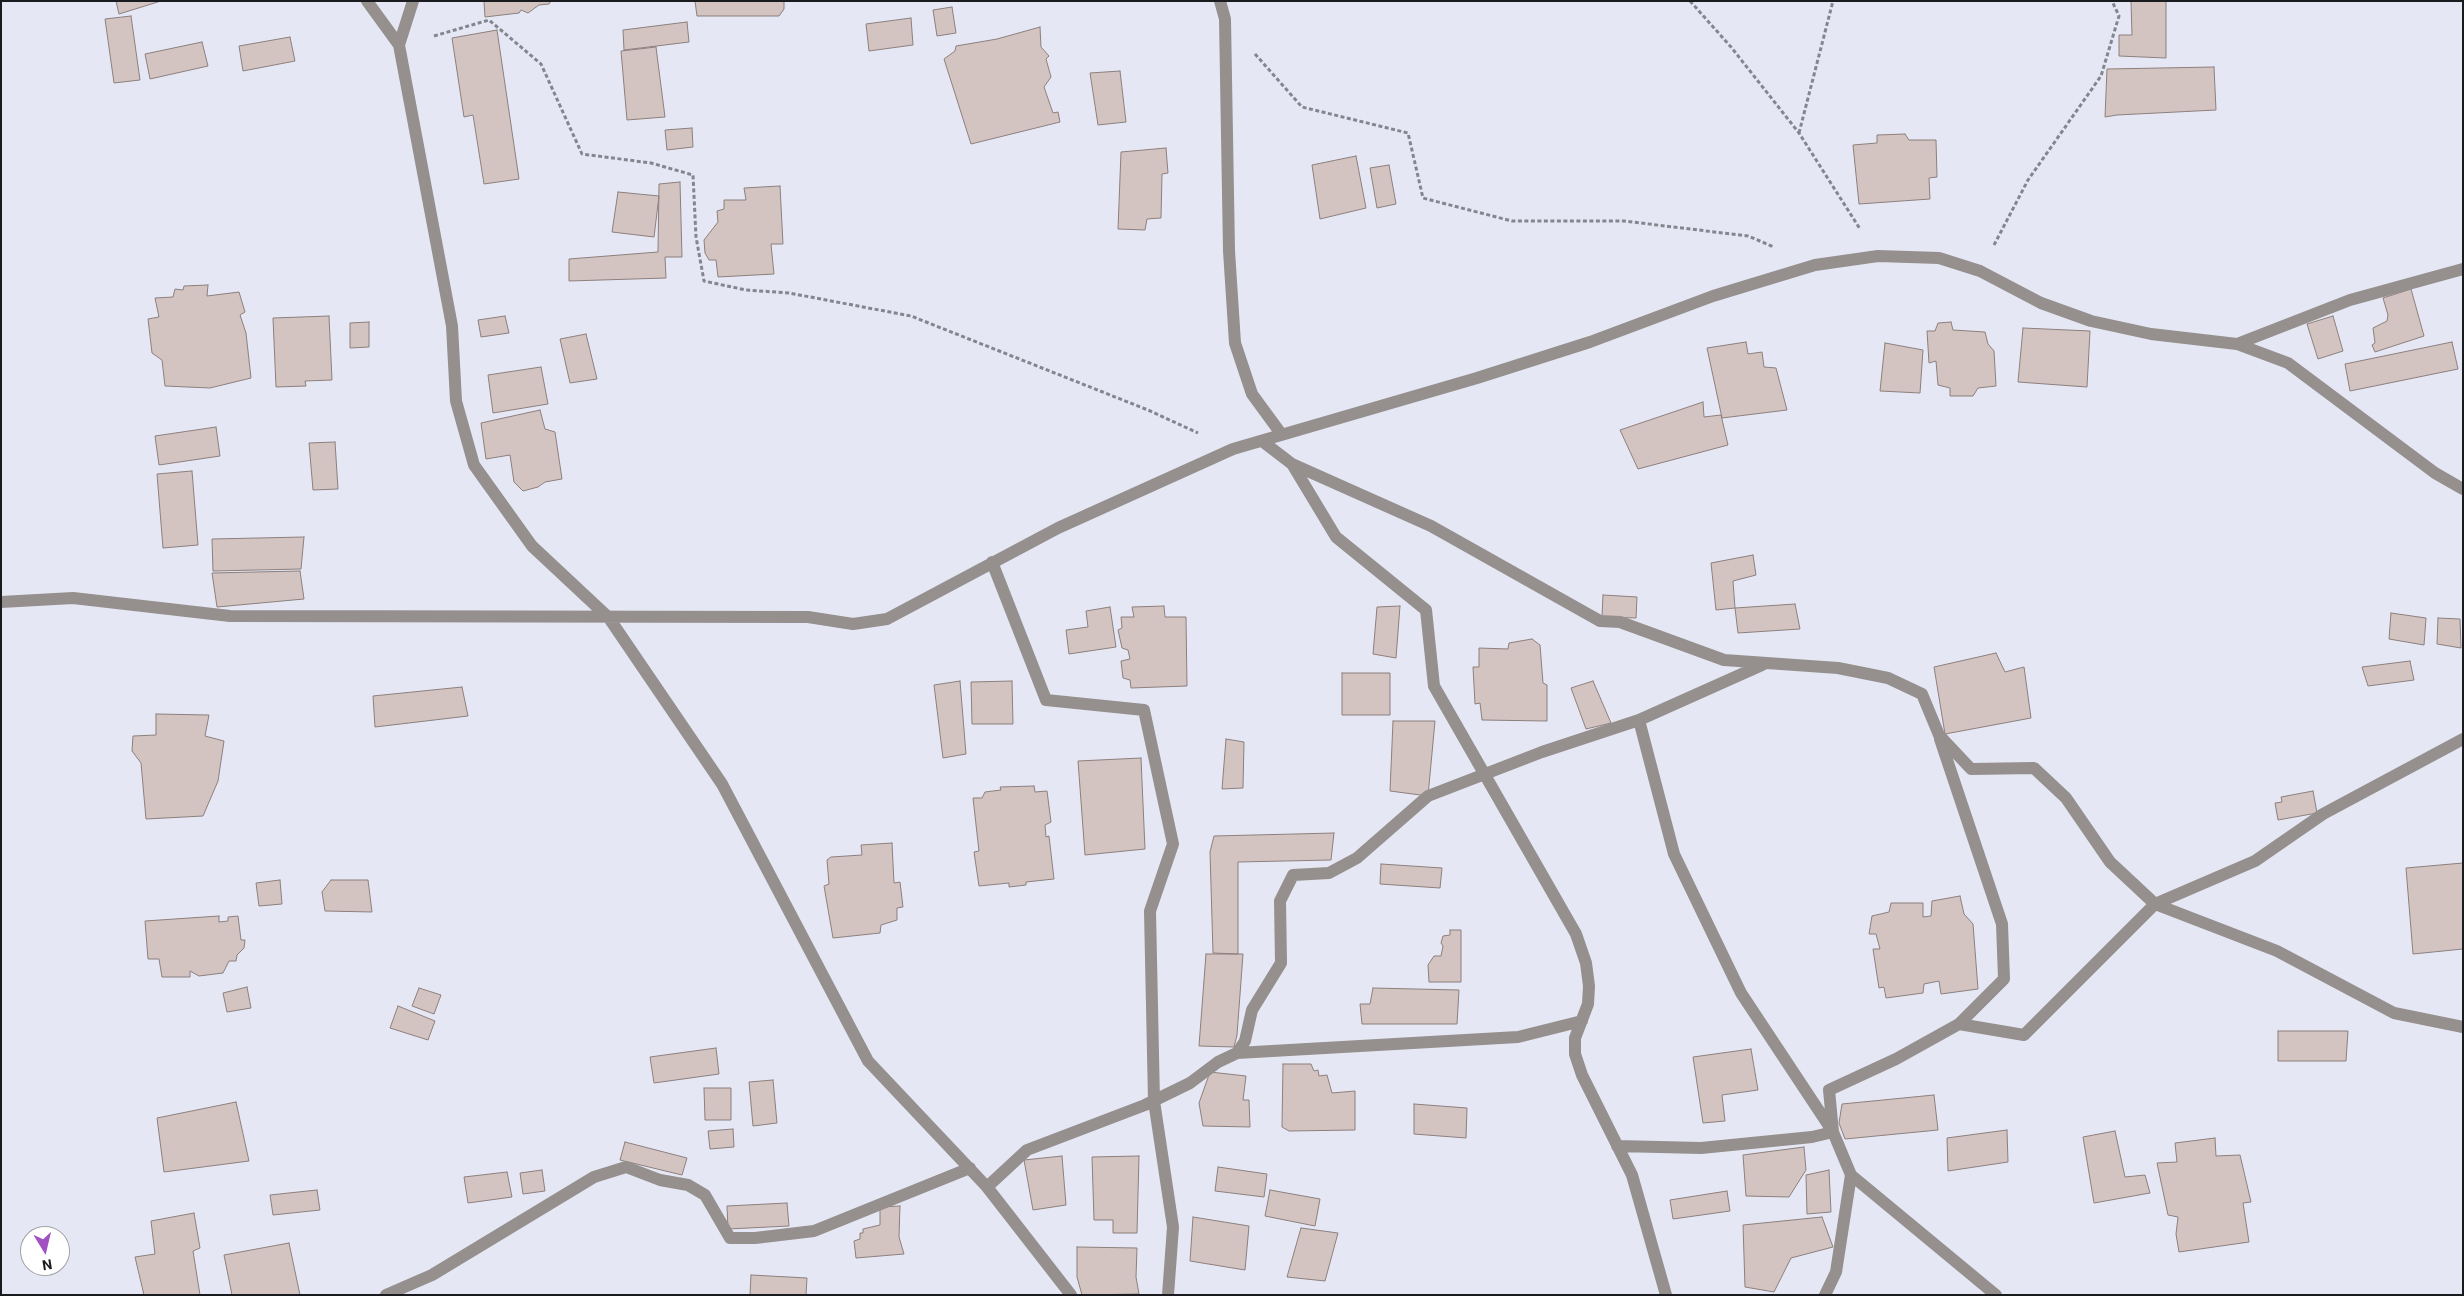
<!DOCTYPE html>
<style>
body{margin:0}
#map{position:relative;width:2464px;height:1296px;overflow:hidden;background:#e5e8f4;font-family:Roboto,sans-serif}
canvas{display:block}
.frame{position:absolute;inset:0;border:2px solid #1a1b1f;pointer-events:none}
.north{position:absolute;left:20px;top:1226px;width:50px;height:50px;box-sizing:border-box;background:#fff;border:1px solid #a3a4a5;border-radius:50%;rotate:171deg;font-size:14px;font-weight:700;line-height:20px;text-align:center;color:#1a1b1f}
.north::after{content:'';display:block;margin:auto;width:18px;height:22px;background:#a151c1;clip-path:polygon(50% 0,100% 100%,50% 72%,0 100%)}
</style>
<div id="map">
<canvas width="2464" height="1296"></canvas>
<div class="frame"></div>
<div class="north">N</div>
</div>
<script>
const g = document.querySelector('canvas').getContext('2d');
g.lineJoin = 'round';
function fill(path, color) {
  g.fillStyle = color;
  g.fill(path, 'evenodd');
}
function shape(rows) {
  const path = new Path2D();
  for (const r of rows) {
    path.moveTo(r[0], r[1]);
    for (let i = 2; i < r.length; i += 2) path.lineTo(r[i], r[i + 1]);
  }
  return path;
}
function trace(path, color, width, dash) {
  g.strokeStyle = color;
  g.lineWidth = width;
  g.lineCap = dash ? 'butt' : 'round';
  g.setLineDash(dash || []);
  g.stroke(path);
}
const building = shape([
 [116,1,161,1,119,14,116,1],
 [484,1,551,1,549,4,539,5,528,13,521,10,519,13,485,17,484,1],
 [695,1,784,1,784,9,779,16,697,16,695,1],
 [2131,1,2166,1,2166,58,2119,56,2119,35,2132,35,2131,1],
 [952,7,956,33,937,36,933,10,952,7],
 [131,16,140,80,114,83,105,19,131,16],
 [911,18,913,45,869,51,866,24,911,18],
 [687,22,689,42,624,50,623,30,687,22],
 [1040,27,1041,47,1049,56,1046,59,1051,77,1044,87,1053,113,1058,112,1060,122,971,144,944,59,955,51,956,46,997,39,1040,27],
 [497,30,519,179,484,184,473,115,464,117,452,38,497,30],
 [290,37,295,61,243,71,239,46,290,37],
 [202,42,208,66,150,79,145,54,202,42],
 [656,47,665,117,627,120,621,51,656,47],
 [2214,67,2216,110,2117,115,2105,117,2107,69,2214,67],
 [1120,71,1126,122,1098,125,1090,73,1120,71],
 [692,128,693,147,667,150,665,130,692,128],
 [1905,134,1909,140,1936,140,1937,177,1929,178,1930,199,1859,204,1853,145,1877,143,1877,135,1905,134],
 [1166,148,1168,173,1162,174,1161,218,1147,219,1145,230,1118,229,1121,152,1166,148],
 [1356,156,1366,208,1320,219,1312,165,1356,156],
 [1389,165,1396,204,1377,208,1370,168,1389,165],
 [680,182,682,257,665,257,666,278,569,281,569,259,658,252,659,184,680,182],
 [780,186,783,244,771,244,774,274,718,277,716,260,709,260,705,253,704,240,718,222,717,211,724,209,724,200,746,200,744,188,780,186],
 [618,192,659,196,654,237,612,232,618,192],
 [208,285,207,296,239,292,245,312,240,315,246,333,251,378,210,388,165,386,162,360,152,353,148,319,159,317,155,298,173,297,175,289,183,290,184,286,208,285],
 [2411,289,2424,336,2375,352,2372,345,2375,343,2373,328,2387,321,2388,315,2383,298,2411,289],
 [329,316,332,380,305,381,306,386,276,387,273,318,329,316],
 [505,316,509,333,481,337,478,320,505,316],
 [2333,316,2343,351,2318,359,2307,324,2333,316],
 [369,322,369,347,350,348,350,323,369,322],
 [1951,322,1953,330,1985,332,1988,344,1994,351,1996,386,1978,388,1973,396,1950,396,1950,388,1938,385,1936,361,1929,363,1927,331,1935,331,1938,323,1951,322],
 [2023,328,2090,331,2087,387,2018,382,2023,328],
 [586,334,597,379,570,383,560,339,586,334],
 [1746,342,1748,354,1762,352,1764,367,1776,368,1787,410,1722,418,1707,348,1746,342],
 [2452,342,2458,369,2350,391,2345,364,2452,342],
 [1885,343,1923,350,1920,393,1880,391,1885,343],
 [541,367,548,404,493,413,488,375,541,367],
 [1703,402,1704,417,1721,415,1728,445,1638,469,1620,430,1703,402],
 [540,410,545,429,555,432,562,479,545,482,538,487,523,491,514,482,510,455,486,459,481,423,540,410],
 [216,427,220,456,159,465,155,436,216,427],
 [335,442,338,489,313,490,309,443,335,442],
 [192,471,198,545,163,548,157,474,192,471],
 [304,537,301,569,213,571,212,539,304,537],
 [1753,555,1756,575,1733,581,1735,608,1716,610,1711,563,1753,555],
 [300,571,304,599,217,607,212,573,300,571],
 [1603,595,1637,597,1636,618,1602,617,1603,595],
 [1795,604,1800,629,1738,633,1735,608,1795,604],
 [1164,606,1165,617,1186,617,1187,686,1131,688,1130,680,1123,678,1121,661,1130,659,1128,650,1122,648,1118,630,1122,628,1121,617,1134,617,1132,607,1164,606],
 [1400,606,1396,658,1373,654,1377,607,1400,606],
 [1110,607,1116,647,1069,654,1066,630,1088,627,1086,611,1110,607],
 [2391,613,2426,618,2424,645,2389,639,2391,613],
 [2438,618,2460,619,2461,648,2437,644,2438,618],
 [1532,639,1540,645,1543,683,1547,685,1547,721,1482,720,1480,703,1475,704,1473,667,1479,667,1479,648,1508,649,1509,643,1532,639],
 [1996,653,2005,672,2024,667,2031,718,1945,734,1934,667,1996,653],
 [2410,661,2414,680,2368,686,2362,667,2410,661],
 [1342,673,1390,673,1390,715,1342,715,1342,673],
 [960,681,966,754,943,758,934,685,960,681],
 [1012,681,1013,724,972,724,971,682,1012,681],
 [1593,681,1611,723,1586,729,1571,688,1593,681],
 [462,687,468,716,375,727,373,696,462,687],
 [156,714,209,715,205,736,224,741,218,781,203,816,146,819,141,763,132,751,133,736,156,735,156,714],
 [1393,721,1435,721,1428,796,1390,791,1393,721],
 [1226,739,1244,742,1243,788,1222,789,1226,739],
 [1141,758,1145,849,1085,855,1078,761,1141,758],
 [1034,786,1035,792,1047,791,1051,822,1045,825,1046,837,1049,836,1054,879,1026,882,1026,885,1009,887,1009,883,979,886,974,852,979,851,973,798,982,798,985,792,1001,790,1000,787,1034,786],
 [2313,791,2317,813,2278,820,2275,803,2282,802,2281,797,2313,791],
 [1334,833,1331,860,1238,862,1238,954,1213,953,1210,852,1214,836,1334,833],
 [892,843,894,883,900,882,903,907,897,908,897,920,881,925,880,933,833,938,824,886,829,884,827,860,831,857,862,855,861,845,892,843],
 [2463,863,2463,949,2413,954,2406,868,2463,863],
 [1381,864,1442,868,1440,888,1380,884,1381,864],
 [280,880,282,904,259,906,256,883,280,880],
 [331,880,368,880,372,912,325,911,322,892,331,880],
 [1960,896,1964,914,1973,924,1978,989,1941,994,1939,981,1924,984,1923,993,1886,998,1884,987,1879,988,1873,949,1880,949,1876,934,1869,934,1872,916,1889,912,1891,903,1923,903,1923,917,1931,916,1932,901,1960,896],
 [219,916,219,922,228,921,228,917,238,916,241,940,245,940,244,948,237,955,236,961,229,961,223,973,199,976,190,971,190,977,162,977,159,959,148,959,145,921,219,916],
 [1450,930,1461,930,1461,982,1429,982,1428,965,1434,956,1441,956,1443,946,1441,943,1443,936,1450,935,1450,930],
 [1206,954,1243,954,1237,1035,1234,1047,1199,1046,1206,954],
 [247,987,251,1008,227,1012,223,993,247,987],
 [419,988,441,995,434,1014,412,1006,419,988],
 [1373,988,1459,990,1457,1024,1362,1024,1360,1004,1370,1004,1373,988],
 [398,1006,435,1021,428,1040,390,1028,398,1006],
 [2278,1031,2348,1031,2346,1061,2278,1061,2278,1031],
 [716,1048,719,1074,654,1083,650,1057,716,1048],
 [1751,1049,1758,1090,1722,1095,1725,1121,1703,1123,1693,1057,1751,1049],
 [1283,1064,1311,1064,1314,1071,1318,1070,1319,1076,1327,1075,1332,1093,1355,1091,1355,1130,1289,1131,1282,1127,1283,1064],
 [1210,1072,1246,1076,1243,1100,1249,1100,1250,1127,1203,1126,1199,1103,1210,1072],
 [773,1080,777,1123,753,1126,749,1082,773,1080],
 [704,1088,731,1088,731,1120,705,1120,704,1088],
 [1934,1095,1938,1130,1845,1139,1839,1123,1842,1104,1934,1095],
 [236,1102,249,1161,164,1172,157,1118,236,1102],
 [1414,1104,1467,1108,1466,1138,1414,1134,1414,1104],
 [733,1129,734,1147,710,1149,708,1131,733,1129],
 [2007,1130,2008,1162,1948,1171,1947,1138,2007,1130],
 [2115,1131,2125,1177,2145,1175,2150,1193,2094,1203,2083,1137,2115,1131],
 [2215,1138,2216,1156,2240,1155,2251,1202,2243,1203,2249,1242,2179,1252,2176,1234,2178,1217,2168,1215,2157,1163,2177,1162,2175,1143,2215,1138],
 [625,1142,687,1158,682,1175,620,1160,625,1142],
 [1804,1147,1806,1170,1789,1197,1746,1196,1743,1155,1804,1147],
 [1062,1156,1066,1205,1033,1210,1024,1160,1062,1156],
 [1139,1156,1137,1233,1113,1233,1113,1220,1094,1220,1092,1157,1139,1156],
 [1218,1167,1267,1174,1264,1197,1215,1191,1218,1167],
 [542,1170,545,1191,523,1194,520,1173,542,1170],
 [1829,1170,1831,1212,1807,1214,1806,1175,1829,1170],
 [507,1172,512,1197,468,1203,464,1177,507,1172],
 [317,1190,320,1210,273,1215,270,1195,317,1190],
 [1270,1190,1320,1199,1315,1226,1265,1216,1270,1190],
 [1727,1191,1730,1211,1673,1219,1670,1200,1727,1191],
 [787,1203,789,1226,728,1229,727,1206,787,1203],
 [900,1206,899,1237,904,1254,856,1258,854,1241,860,1239,860,1233,863,1233,863,1229,880,1225,880,1207,900,1206],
 [194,1213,200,1248,193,1251,200,1295,144,1295,135,1257,155,1254,151,1221,194,1213],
 [1193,1217,1249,1226,1245,1270,1190,1261,1193,1217],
 [1822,1217,1833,1247,1791,1258,1774,1292,1745,1287,1743,1225,1822,1217],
 [1301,1228,1338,1233,1325,1281,1287,1277,1301,1228],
 [289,1243,300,1295,232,1295,224,1255,289,1243],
 [1077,1247,1137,1248,1136,1277,1139,1294,1082,1295,1077,1277,1077,1247],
 [751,1275,807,1278,806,1295,750,1295,751,1275]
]);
fill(building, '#d3c4c2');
trace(building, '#8c7f7d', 1);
trace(shape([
 [1690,1,1731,47,1799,133,1860,229],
 [434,36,489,20,541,64,582,154,651,163,693,175,696,237,704,281,746,290,789,293,911,316,1148,410,1198,433],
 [1255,54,1302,107,1408,133,1423,198,1512,221,1624,221,1748,236,1774,247],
 [1799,133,1833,1],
 [1994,245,2028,180,2101,76,2119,16,2112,1]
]), '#84868f', 3, [4, 2.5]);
trace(shape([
 [367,1,399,45,452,326,456,401,474,465,532,546,609,618,722,784,868,1061,987,1187,1071,1295],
 [1220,1,1225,19,1229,251,1235,343,1252,394,1282,435],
 [399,45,413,1],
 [2237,344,2350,300,2463,269],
 [1262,441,1292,464,1431,526,1600,621,1620,622,1724,660,1838,668,1888,678,1922,694,1939,735,1971,769,2034,768,2066,798,2110,862,2155,904,2277,951,2394,1013,2463,1027],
 [1292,464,1336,537,1426,610,1434,686,1576,934,1586,963,1589,986,1588,1004,1575,1038,1575,1054,1582,1075,1632,1175,1666,1295],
 [992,562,1046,700,1144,710,1173,844,1150,911,1154,1101,1173,1227,1168,1295],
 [1,602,73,598,230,616,808,617,853,624,887,619,1058,528,1233,449,1477,378,1590,342,1713,296,1815,265,1878,256,1939,258,1980,271,2041,303,2091,321,2151,334,2237,344,2288,363,2435,473,2463,489],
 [1639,720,1674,854,1741,993,1833,1132,1851,1175,1996,1295],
 [1940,739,2002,924,2004,979,1959,1024],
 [1237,1053,1518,1037,1582,1021],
 [1617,1146,1701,1148,1812,1137,1833,1132,1829,1090,1896,1059,1959,1024,2024,1035,2155,904,2255,861,2323,814,2463,739],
 [987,1187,1027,1150,1145,1105,1190,1083,1218,1062,1237,1053,1245,1041,1252,1010,1281,963,1280,901,1293,875,1329,873,1357,858,1428,796,1542,752,1639,720,1762,665],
 [386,1295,432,1275,594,1177,626,1167,660,1180,688,1185,705,1195,730,1238,755,1238,814,1231,970,1168],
 [1825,1295,1836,1272,1851,1175]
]), '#958f8d', 12);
</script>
